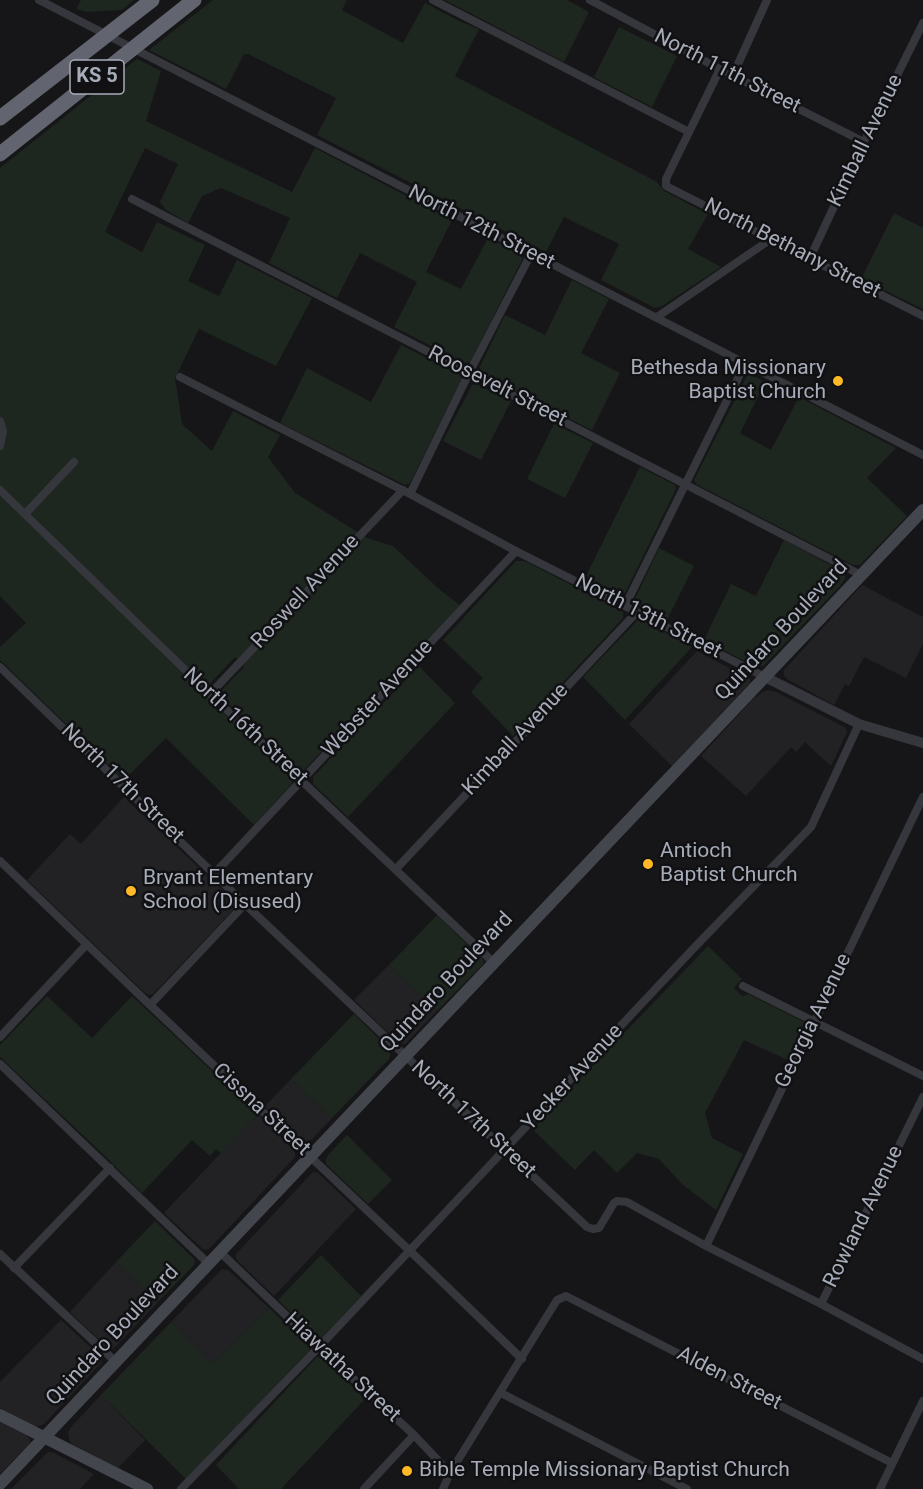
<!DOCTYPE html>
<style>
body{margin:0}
canvas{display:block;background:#161618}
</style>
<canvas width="923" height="1489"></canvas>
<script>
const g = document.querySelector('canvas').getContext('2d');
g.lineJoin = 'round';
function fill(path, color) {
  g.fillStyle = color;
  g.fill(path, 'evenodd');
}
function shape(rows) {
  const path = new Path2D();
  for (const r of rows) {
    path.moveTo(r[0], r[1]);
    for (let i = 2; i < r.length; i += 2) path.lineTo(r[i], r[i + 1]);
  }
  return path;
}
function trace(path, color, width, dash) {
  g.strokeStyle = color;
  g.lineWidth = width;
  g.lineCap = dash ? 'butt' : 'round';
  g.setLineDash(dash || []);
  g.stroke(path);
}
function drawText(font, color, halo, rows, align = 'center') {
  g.font = font + ' Roboto,sans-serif';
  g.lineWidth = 5;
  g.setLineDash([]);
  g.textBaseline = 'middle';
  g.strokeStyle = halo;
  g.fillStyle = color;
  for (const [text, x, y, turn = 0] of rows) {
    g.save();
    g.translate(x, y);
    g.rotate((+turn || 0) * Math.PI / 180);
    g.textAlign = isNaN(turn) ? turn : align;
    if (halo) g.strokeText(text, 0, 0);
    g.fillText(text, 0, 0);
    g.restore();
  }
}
fill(shape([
 [862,585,923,617,923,644,906,678,864,657,849,686,845,684,834,705,787,679,784,675,784,670],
 [697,651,750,679,750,683,672,766,629,724],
 [768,690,776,692,846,728,847,732,831,766,805,742,796,752,791,747,746,796,701,756,752,700,763,692],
 [124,797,235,902,234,909,153,994,149,995,144,992,27,880,70,834,81,844],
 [389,965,437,1011,405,1044,399,1043,354,1000],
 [291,1079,332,1118,311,1140,307,1143,302,1142,265,1106],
 [258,1114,295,1152,295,1157,209,1249,204,1250,164,1213],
 [313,1172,318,1173,356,1209,274,1296,236,1259,236,1254],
 [116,1262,158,1302,116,1346,112,1349,108,1348,70,1312],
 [222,1269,228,1270,269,1308,213,1364,171,1322],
 [61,1320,99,1355,102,1359,101,1363,44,1424,36,1427,0,1408,0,1382],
 [101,1395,145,1440,118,1468,72,1444,69,1439,68,1432,73,1425],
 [0,1422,26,1435,30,1439,30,1443,0,1474],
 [48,1452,54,1453,94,1474,80,1489,11,1489]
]), '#222225');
fill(shape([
 [81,0,134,0,122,10,87,12,76,9],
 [213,0,347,0,342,10,403,43,425,3,459,21,479,29,455,76,657,182,664,191,708,214,688,249,721,267,662,306,655,308,601,280,619,244,564,217,546,252,317,135,336,98,248,54,244,54,226,89,149,50],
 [445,0,567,0,589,12,564,62],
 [619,27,677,56,652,107,594,77],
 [137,59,161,71,146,121,292,192,315,148,452,220,426,272,461,289,488,238,521,254,523,258,470,362,465,363,394,327,417,282,360,253,337,298,269,263,290,218,221,188,202,196,188,223,166,210,160,202,178,164,145,148,105,232,142,252,157,222,205,245,188,281,219,296,237,260,312,298,276,366,199,329,175,378,182,424,212,451,233,411,280,435,268,457,295,493,367,538,393,546,440,590,460,605,302,772,220,696,221,691,244,667,235,657,202,692,293,780,291,785,254,825,166,738,124,780,0,660,0,647,26,623,0,596,0,168],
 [894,213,923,228,923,309,861,279],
 [572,280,609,299,581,353,620,373,592,430,481,374,479,369,505,315,545,335],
 [401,345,460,375,462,378,410,483,405,485,280,423,307,368,371,402],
 [750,374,765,382,740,433,771,450,799,397,896,448,867,478,907,516,861,564,858,565,853,565,696,484,694,480,747,376],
 [476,384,511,401,481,460,443,441,472,385],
 [554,424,593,443,565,498,527,479],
 [640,467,675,485,676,489,625,593,621,595,585,578],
 [784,540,840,570,845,574,845,579,840,586,763,666,754,666,704,640,731,584,756,596],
 [659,548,694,566,666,622,635,605,634,601],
 [516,561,523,561,527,562,623,612,623,618,513,736,471,692,483,678,443,640],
 [642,620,692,647,625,720,583,677,637,621],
 [419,666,455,703,348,817,313,784,313,777],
 [437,915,483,960,484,963,437,1011,389,965],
 [708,946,742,979,734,988,742,996,748,994,804,1022,805,1028,790,1061,744,1040,705,1113,712,1138,743,1154,716,1210,682,1184,659,1159,637,1153,617,1173,594,1150,575,1170,532,1129],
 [47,996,92,1038,132,996,258,1114,221,1153,216,1149,210,1156,192,1140,142,1193,105,1156,0,1057,0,1045],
 [354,1014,389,1049,391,1052,389,1059,332,1118,291,1079],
 [347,1135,392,1180,368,1204,326,1164,326,1159,328,1155],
 [155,1221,193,1258,195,1261,194,1265,158,1302,116,1262],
 [321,1255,361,1296,322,1338,317,1337,278,1300],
 [269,1308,310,1347,309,1351,186,1479,101,1395,171,1322,213,1364],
 [317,1357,322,1357,365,1399,281,1489,239,1489,216,1465]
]), '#1d261f');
trace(shape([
 [39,0,923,455],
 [433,0,689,132],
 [590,0,720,69,864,142],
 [720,69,666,179,666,186,923,316],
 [733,75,767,0],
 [132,199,861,575],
 [810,258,864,142,923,23],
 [657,317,771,239],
 [180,377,410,494,516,551,765,677],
 [0,421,3,431,0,446],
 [0,490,210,694,493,962],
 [410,494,469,373,531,254],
 [26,513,74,462],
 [625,606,745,364],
 [0,667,245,904,505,1150,587,1227,593,1229,599,1228,614,1203,617,1201,627,1202,706,1246,821,1304,923,1359],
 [210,694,403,490],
 [0,861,150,1005,410,1251,522,1359],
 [396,869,637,612],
 [214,874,516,551],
 [743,986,923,1076],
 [150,1005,245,904],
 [0,1037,87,944],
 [0,1064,209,1264],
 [706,1246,923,797],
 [220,1252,319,1347,414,1435,450,1473],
 [0,1254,116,1362],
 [14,1268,110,1168],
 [821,1304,923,1097],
 [501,1393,687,1489],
 [181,1489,319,1347,692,950,811,827,859,724],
 [364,1489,414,1435],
 [443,1489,450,1473,557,1300,566,1296,892,1463],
 [880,1489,923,1401]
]), '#36373d', 8);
trace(shape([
 [765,677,859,724,923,743]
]), '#36373d', 10);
trace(shape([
 [0,1415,147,1489],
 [0,1484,923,510]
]), '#44464d', 12);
trace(shape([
 [0,118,152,0],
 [0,154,194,0]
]), '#62656f', 15);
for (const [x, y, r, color] of [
 [838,381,6,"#ffb927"],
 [648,864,6,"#ffb927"],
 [131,891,6,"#ffb927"],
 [407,1471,6,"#ffb927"]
]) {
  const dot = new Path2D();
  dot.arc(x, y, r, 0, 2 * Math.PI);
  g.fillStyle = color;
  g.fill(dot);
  trace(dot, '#111113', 2);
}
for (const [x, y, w] of [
 [97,77,54]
]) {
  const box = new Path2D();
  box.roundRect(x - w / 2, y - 17, w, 34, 4.5);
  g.fillStyle = '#111113';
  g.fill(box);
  trace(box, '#a7acb9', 1.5);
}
drawText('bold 20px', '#a7acb9', null, [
 ["KS 5",97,77]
]);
drawText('21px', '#a7acb9', '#111113', [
 ["North 11th Street",727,72,27],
 ["Kimball Avenue",866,141,-64],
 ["North 12th Street",481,228,27],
 ["North Bethany Street",792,249,27],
 ["Roosevelt Street",497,387,27],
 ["Roswell Avenue",306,592,-47],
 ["North 13th Street",648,617,27],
 ["Quindaro Boulevard",782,631,-47],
 ["Webster Avenue",378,699,-47],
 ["North 16th Street",245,727,43],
 ["Kimball Avenue",516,740,-47],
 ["North 17th Street",122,784,44],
 ["Quindaro Boulevard",447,983,-47],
 ["Georgia Avenue",814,1021,-64],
 ["Yecker Avenue",573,1078,-47],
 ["Cissna Street",261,1110,43],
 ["North 17th Street",473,1120,43],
 ["Rowland Avenue",864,1217,-64],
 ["Quindaro Boulevard",113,1336,-47],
 ["Hiawatha Street",342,1368,43],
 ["Alden Street",729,1379,27]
]);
drawText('21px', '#a7acb9', '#111113', [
 ["Bethesda Missionary",826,369,"right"],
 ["Baptist Church",826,393,"right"],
 ["Antioch",660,852],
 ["Baptist Church",660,876],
 ["Bryant Elementary",143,879],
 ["School (Disused)",143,903],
 ["Bible Temple Missionary Baptist Church",419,1471]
], 'left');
</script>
